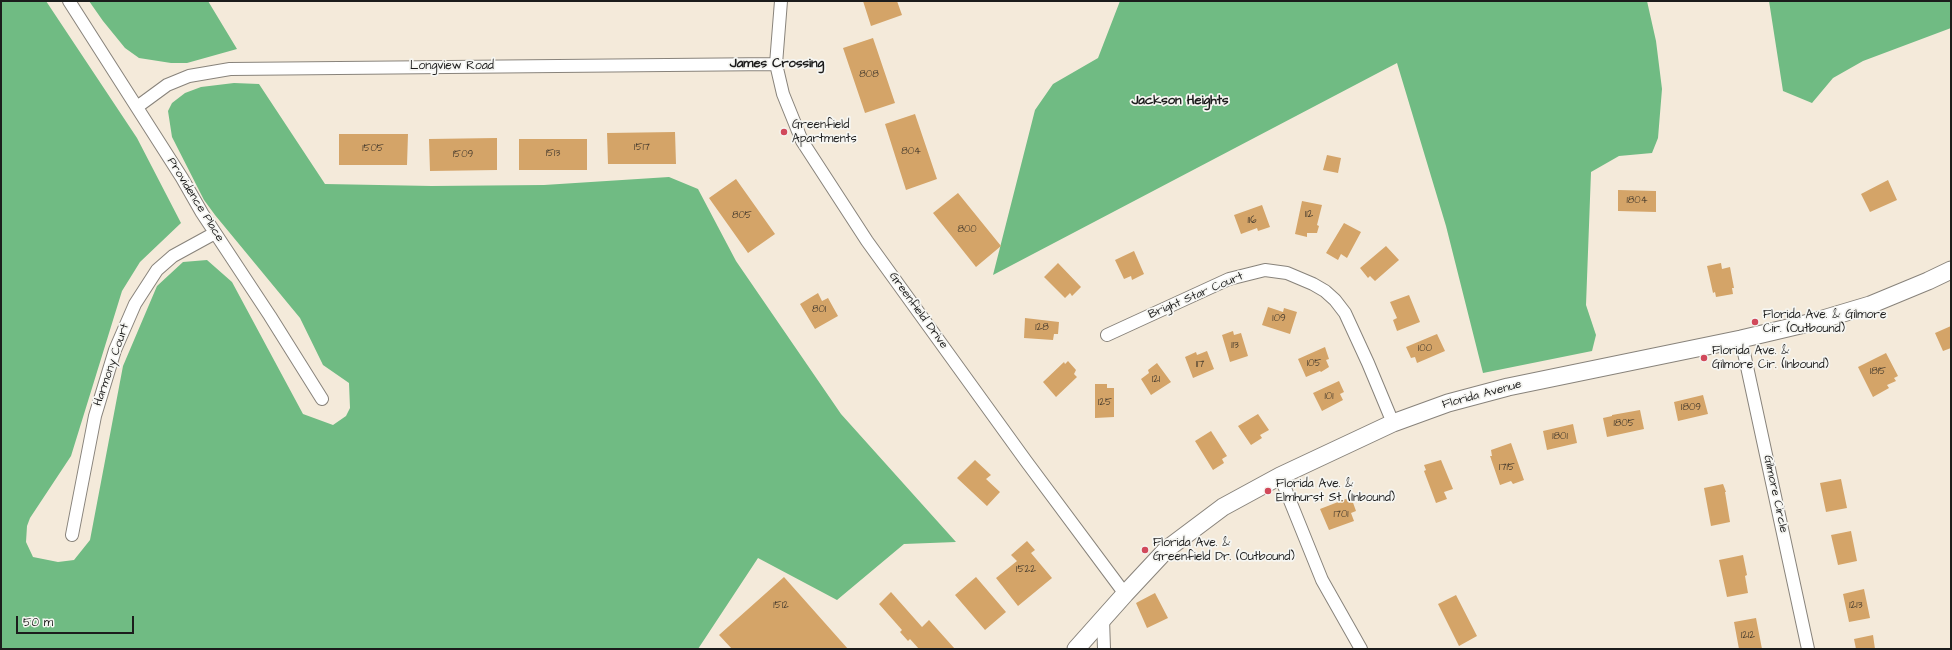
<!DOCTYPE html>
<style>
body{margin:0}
#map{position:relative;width:1952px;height:650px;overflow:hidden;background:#f4eada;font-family:"Architects Daughter",sans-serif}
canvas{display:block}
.frame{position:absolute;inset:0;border:2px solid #1c1c1c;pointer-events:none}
.scale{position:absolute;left:16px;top:616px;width:118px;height:18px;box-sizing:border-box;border:2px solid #1c1c1c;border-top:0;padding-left:5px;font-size:12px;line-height:14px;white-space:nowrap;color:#1c1c1c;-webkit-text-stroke:3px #f6f6f2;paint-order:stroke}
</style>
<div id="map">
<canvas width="1952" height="650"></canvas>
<div class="frame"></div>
<div class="scale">50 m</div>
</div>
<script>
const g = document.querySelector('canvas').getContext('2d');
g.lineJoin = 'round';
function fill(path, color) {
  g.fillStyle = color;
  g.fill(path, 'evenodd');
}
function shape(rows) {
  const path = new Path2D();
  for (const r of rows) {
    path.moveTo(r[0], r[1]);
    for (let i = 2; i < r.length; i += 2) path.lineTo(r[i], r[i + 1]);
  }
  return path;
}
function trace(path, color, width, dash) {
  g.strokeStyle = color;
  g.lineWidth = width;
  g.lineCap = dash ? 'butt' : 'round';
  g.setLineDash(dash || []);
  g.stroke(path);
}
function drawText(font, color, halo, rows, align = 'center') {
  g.font = font + ' "Architects Daughter",sans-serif';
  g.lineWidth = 3.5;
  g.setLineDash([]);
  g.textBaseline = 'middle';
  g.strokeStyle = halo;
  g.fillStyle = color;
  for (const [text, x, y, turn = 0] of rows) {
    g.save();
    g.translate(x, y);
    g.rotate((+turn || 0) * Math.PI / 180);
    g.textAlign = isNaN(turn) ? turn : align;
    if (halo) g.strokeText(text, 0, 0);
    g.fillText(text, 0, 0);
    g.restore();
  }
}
fill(shape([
 [1,1,46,1,137,138,181,223,140,262,122,291,71,456,30,518,27,526,26,542,33,557,58,562,74,560,90,540,123,366,157,286,183,262,207,260,232,282,303,414,333,425,346,416,350,408,349,383,323,365,300,318,215,215,204,200,172,137,168,111,172,103,185,93,201,87,234,83,259,84,325,184,432,186,544,185,669,177,698,189,736,261,841,414,956,542,904,544,837,600,758,558,698,649,1,649],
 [89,1,208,1,237,49,187,63,171,63,139,58,125,48,103,21],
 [1120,1,1647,1,1656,41,1662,89,1658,138,1652,153,1619,156,1591,172,1586,305,1596,335,1592,351,1483,373,1446,226,1397,63,993,275,1035,110,1053,84,1098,58],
 [1769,1,1951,1,1951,28,1863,61,1833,78,1812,103,1783,91]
]), '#70bb83');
fill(shape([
 [863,1,897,1,902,15,871,26],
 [873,38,895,103,865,113,843,48],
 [915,114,937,179,906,190,885,124],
 [675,132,676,164,608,164,607,133],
 [339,134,408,134,407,165,339,165],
 [497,138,497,170,430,171,429,139],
 [519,139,587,139,587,170,519,170],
 [1327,155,1341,158,1338,173,1323,170],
 [736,179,775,234,748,253,709,198],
 [1888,180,1897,200,1870,212,1861,194],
 [1618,190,1656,191,1656,212,1618,211],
 [958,193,1001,246,976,267,933,213],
 [1302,201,1322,205,1317,225,1319,226,1317,233,1307,233,1307,237,1295,234],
 [1262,205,1270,227,1258,231,1257,228,1241,234,1234,215],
 [1344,223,1361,232,1347,258,1341,254,1338,260,1326,253],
 [1386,246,1399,260,1375,281,1370,276,1368,278,1360,268],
 [1134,251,1144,274,1132,280,1131,276,1124,279,1115,260],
 [1058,263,1081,287,1072,296,1070,293,1065,298,1044,277],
 [1721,263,1722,269,1730,267,1734,288,1732,288,1733,294,1716,297,1715,292,1713,293,1707,266],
 [818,293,822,301,828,298,838,316,815,329,800,304],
 [1409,295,1420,322,1397,331,1393,320,1397,318,1390,302],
 [1268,307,1283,312,1284,308,1297,312,1290,334,1262,325],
 [1025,318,1059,322,1058,334,1054,334,1053,340,1024,338],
 [1951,326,1951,348,1943,351,1935,333],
 [1233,331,1234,335,1241,333,1248,356,1230,362,1222,335],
 [1437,334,1445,351,1417,363,1415,357,1411,358,1406,347],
 [1325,347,1329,359,1326,360,1329,367,1321,372,1320,371,1306,377,1298,359],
 [1207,351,1214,369,1193,378,1185,357,1196,352,1197,355],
 [1886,353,1898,376,1894,378,1896,381,1887,385,1889,388,1873,397,1858,367],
 [1068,361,1076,370,1074,374,1077,377,1056,397,1043,382,1064,362,1065,364],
 [1157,363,1171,382,1151,395,1141,379,1149,373,1148,370],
 [1339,381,1344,392,1340,394,1343,400,1322,411,1313,393],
 [1095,384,1107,384,1107,388,1114,388,1114,417,1095,418],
 [1703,395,1708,414,1678,421,1674,402],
 [1640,410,1644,429,1607,437,1603,418,1612,416,1612,415],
 [1258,414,1269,430,1260,435,1262,438,1251,445,1238,426],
 [1573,424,1577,443,1547,450,1543,431],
 [1211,431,1227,456,1222,459,1224,463,1213,470,1195,441],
 [1511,443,1524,480,1513,484,1511,481,1500,485,1490,456,1492,456,1491,450],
 [975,460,991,475,986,479,1000,492,987,506,957,478],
 [1441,460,1453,489,1444,492,1447,499,1436,503,1424,471,1426,470,1424,465],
 [1841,479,1847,508,1826,512,1820,483],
 [1723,484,1726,492,1725,492,1730,522,1711,526,1704,488],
 [1351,497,1356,511,1351,513,1354,521,1329,530,1320,509],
 [1851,531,1857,561,1838,565,1831,535],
 [1027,541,1035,550,1031,553,1052,578,1018,606,996,578,1017,561,1011,555],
 [1743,555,1747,575,1745,576,1748,593,1727,597,1719,560],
 [784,577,848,649,732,649,719,635],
 [976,577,1006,612,985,630,955,595],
 [1864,589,1870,618,1849,622,1843,594],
 [891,592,922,627,929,620,955,649,919,649,910,639,908,641,900,632,902,630,879,604],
 [1155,593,1168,618,1147,628,1136,603],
 [1456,595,1477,636,1459,646,1438,604],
 [1756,618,1762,649,1739,649,1734,622],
 [1873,635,1875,649,1856,649,1854,639]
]), '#d4a468');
const minor = shape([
 [69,1,182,178,202,213,270,316,322,399],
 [781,1,776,64,783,94,802,141,867,241,1026,461,1125,594],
 [137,107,167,85,189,76,230,69,776,64],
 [1107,335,1229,279,1265,270,1287,273,1313,284,1325,291,1335,300,1345,313,1368,363,1393,423],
 [1741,339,1808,649],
 [1280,476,1322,580,1361,649],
 [72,535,95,416,115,350,135,304,157,270,173,256,215,233],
 [1103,619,1104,649]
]);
const secondary = shape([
 [1076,649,1125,594,1167,549,1223,507,1280,476,1393,423,1448,403,1508,387,1741,339,1813,322,1870,305,1928,281,1951,270]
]);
trace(minor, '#88837b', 14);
trace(secondary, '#88837b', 19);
trace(minor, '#fff', 12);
trace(secondary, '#fff', 17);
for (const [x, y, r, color] of [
 [784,132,4,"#d1495b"],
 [1755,322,4,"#d1495b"],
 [1704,358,4,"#d1495b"],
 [1268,491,4,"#d1495b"],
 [1145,550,4,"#d1495b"]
]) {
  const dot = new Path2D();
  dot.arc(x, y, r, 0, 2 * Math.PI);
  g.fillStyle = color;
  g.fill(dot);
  trace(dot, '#f6f6f2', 1.5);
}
drawText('10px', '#4a3e2f', null, [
 ["808",869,75],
 ["1517",642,148],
 ["1505",373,149],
 ["804",911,152],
 ["1513",553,154],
 ["1509",463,155],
 ["1804",1637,201],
 ["112",1309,215],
 ["805",742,216],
 ["116",1252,221],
 ["800",967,230],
 ["801",819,310],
 ["109",1279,319],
 ["128",1042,328],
 ["113",1235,346],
 ["100",1425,349],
 ["105",1314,364],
 ["117",1200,365],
 ["1815",1878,372],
 ["121",1156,380],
 ["101",1329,397],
 ["125",1105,403],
 ["1809",1691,408],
 ["1805",1624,424],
 ["1801",1560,437],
 ["1715",1507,468],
 ["1701",1341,515],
 ["1522",1026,570],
 ["1512",781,606],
 ["1213",1856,606],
 ["1212",1748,636]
]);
drawText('12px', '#1c1c1c', '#f6f6f2', [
 ["Longview Road",452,66],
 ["Providence Place",195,200,58],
 ["Bright Star Court",1196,296,-23],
 ["Greenfield Drive",918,311,54],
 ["Harmony Court",112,365,-71],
 ["Florida Avenue",1482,395,-15],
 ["Gilmore Circle",1775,494,78]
]);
drawText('12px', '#1c1c1c', '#f6f6f2', [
 ["Greenfield",792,125],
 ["Apartments",792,139],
 ["Florida Ave. & Gilmore",1763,315],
 ["Cir. (Outbound)",1763,329],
 ["Florida Ave. &",1712,351],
 ["Gilmore Cir. (Inbound)",1712,365],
 ["Florida Ave. &",1276,484],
 ["Elmhurst St. (Inbound)",1276,498],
 ["Florida Ave. &",1153,543],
 ["Greenfield Dr. (Outbound)",1153,557]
], 'left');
drawText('bold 13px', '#1c1c1c', '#f6f6f2', [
 ["James Crossing",777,64],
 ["Jackson Heights",1180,101]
]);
</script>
